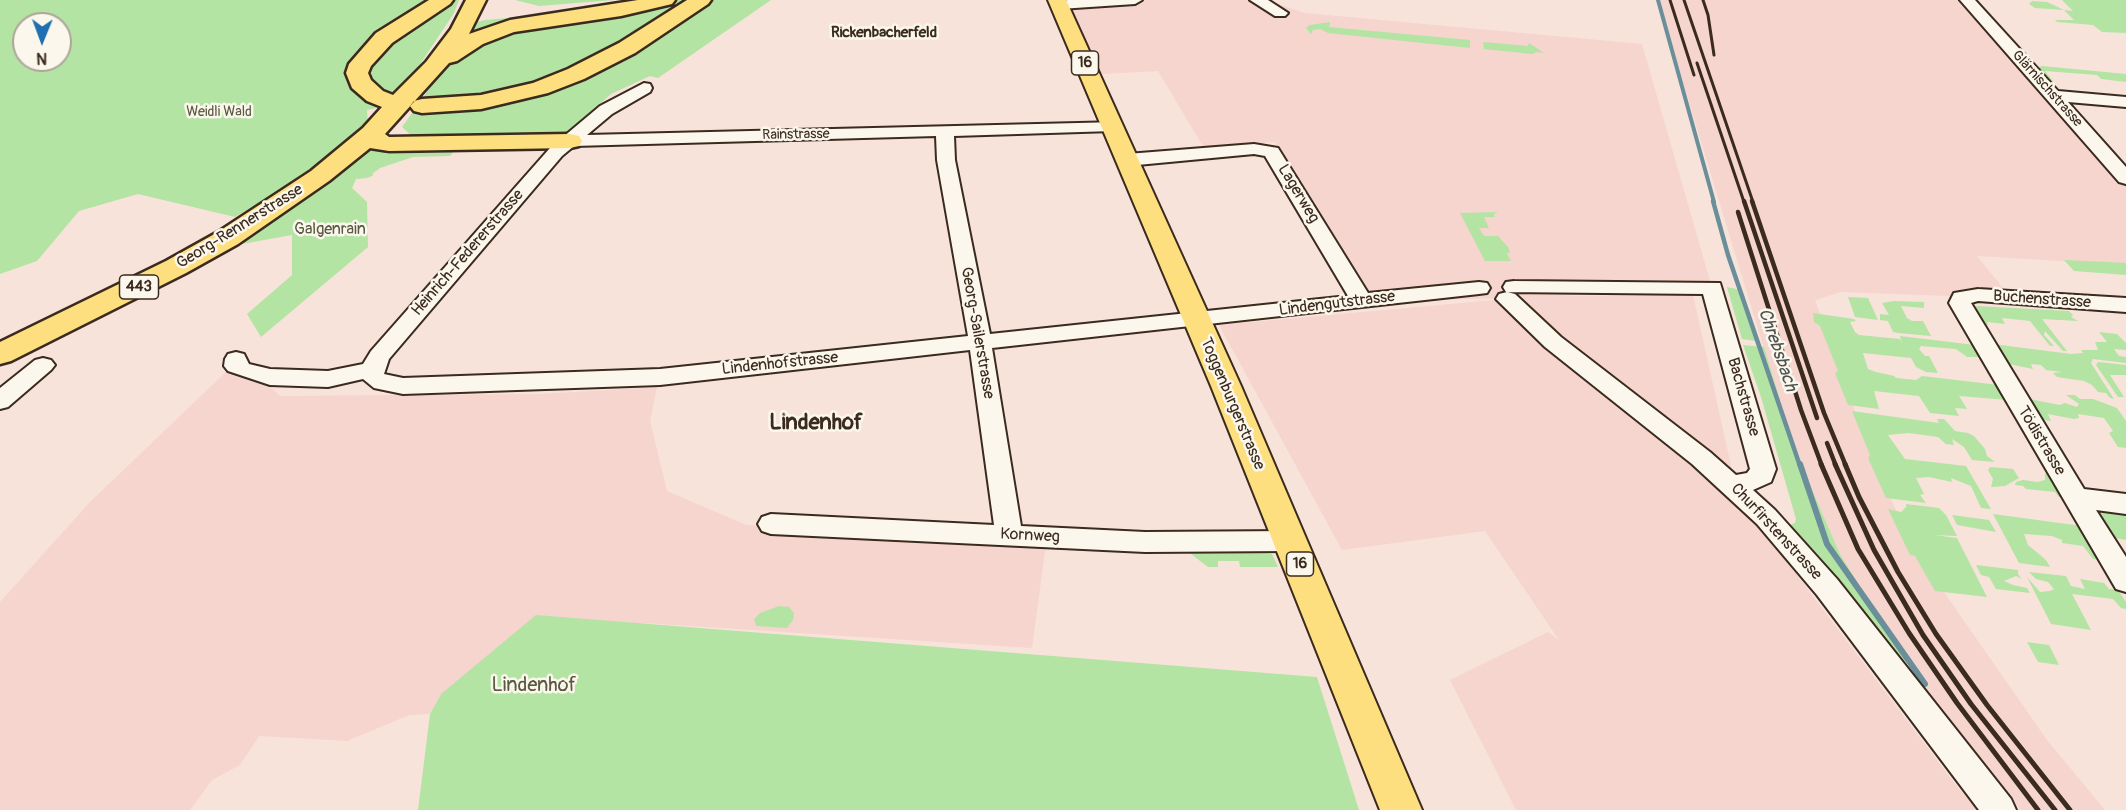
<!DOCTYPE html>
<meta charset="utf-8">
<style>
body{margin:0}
#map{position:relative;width:2126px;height:810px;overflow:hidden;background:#f7e3da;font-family:Pangolin,sans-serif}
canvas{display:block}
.north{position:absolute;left:12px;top:12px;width:60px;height:60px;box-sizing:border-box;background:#fbf7ec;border:2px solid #aea59a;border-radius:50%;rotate:181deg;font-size:16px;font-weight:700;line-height:24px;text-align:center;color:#3b2a1e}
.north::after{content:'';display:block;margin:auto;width:21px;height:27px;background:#1f6fb2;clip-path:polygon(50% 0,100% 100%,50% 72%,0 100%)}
</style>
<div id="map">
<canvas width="2126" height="810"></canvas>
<div class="north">N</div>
</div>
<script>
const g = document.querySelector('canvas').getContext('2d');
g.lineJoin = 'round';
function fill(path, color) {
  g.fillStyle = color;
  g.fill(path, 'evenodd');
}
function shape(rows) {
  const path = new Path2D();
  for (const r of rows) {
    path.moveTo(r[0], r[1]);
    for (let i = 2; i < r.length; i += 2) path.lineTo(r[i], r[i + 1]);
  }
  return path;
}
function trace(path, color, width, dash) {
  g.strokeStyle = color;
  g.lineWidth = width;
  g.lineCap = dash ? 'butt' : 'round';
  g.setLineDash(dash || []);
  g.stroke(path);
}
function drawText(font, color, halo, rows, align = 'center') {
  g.font = font + ' Pangolin,sans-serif';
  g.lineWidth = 5;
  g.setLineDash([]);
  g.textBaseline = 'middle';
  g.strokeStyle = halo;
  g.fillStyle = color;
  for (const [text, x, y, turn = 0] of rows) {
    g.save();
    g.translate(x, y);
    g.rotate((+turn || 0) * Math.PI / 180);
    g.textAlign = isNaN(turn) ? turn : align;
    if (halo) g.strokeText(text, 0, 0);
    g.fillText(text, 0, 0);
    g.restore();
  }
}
fill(shape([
 [1064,0,1266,0,1305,13,1642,44,1712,288,1555,296,1693,295,1738,497,1958,788,1978,810,1516,810,1450,680,1548,632,1559,640,1485,531,1342,550,1219,325,1517,298,1362,301,1275,142,1204,148,1158,71,1102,74],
 [1658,0,1967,0,2126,178,2126,265,1977,256,2007,293,1950,296,1841,292,1815,300,1867,445,1894,506,1932,575,2047,740,2105,810,2020,810,1940,709,1906,661,1840,554,1795,451],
 [227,371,265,382,280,396,541,394,657,387,650,421,667,491,746,525,1046,544,1032,648,643,623,441,694,430,714,409,715,347,741,259,736,240,765,212,780,190,810,0,810,0,602,91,501]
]), '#f5d5cd');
fill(shape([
 [0,0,435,0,348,72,348,79,354,91,365,99,367,60,448,0,459,0,454,13,407,84,373,121,381,107,367,110,368,123,305,175,235,217,138,194,79,211,37,261,0,274],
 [24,24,60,24,60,60,24,60],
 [515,0,614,0,539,6],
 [637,0,656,0,465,40,473,23,485,20,584,11],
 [674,0,696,0,608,56,586,68,517,93,468,102,424,104,420,110,472,108,536,93,609,63,709,0,771,0,658,78,650,76,611,94,563,136,431,139,413,137,402,127,444,68,469,46,486,37,542,23,608,14],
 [2062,0,2126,0,2126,33,2102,32,2093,25,2057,22,2055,20,2074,20,2064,10,2035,8,2029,4,2032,1,2047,2,2064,10,2073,11],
 [1330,22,1329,27,1470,40,1470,48,1328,33,1320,29,1313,30,1311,34,1306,28,1310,25],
 [1483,42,1528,46,1529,43,1544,53,1537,52,1532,54,1484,49],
 [2042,66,2126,74,2126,82,2101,79,2097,75,2045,71,2053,81,2050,81,2039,67],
 [368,146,390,148,385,154,453,152,450,156,413,157,380,168,372,174,374,175,367,178,356,179,352,188,367,202,368,247,261,337,247,314,292,275,292,235,242,244,113,312,101,312],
 [1498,212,1494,214,1495,217,1484,217,1489,228,1479,228,1484,236,1498,236,1508,247,1510,252,1507,254,1511,261,1485,261,1460,213],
 [2064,260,2126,263,2126,275,2074,271],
 [1727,287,1741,290,1756,341,1742,339],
 [1848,297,1868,298,1878,320,1855,317],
 [1894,301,1924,302,1924,308,1901,306,1907,318,1912,321,1923,321,1931,336,1898,333,1893,332,1888,321,1880,320,1880,314,1889,315,1882,303],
 [1977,306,2069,311,2073,315,2071,317,2078,321,2042,319,2067,351,2063,351,2045,331,2044,335,2054,346,2050,346,2030,321,2002,318,2005,324,1987,322,1988,325,1980,324,1973,309],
 [1813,313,1854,319,1856,321,1850,322,1855,332,1859,335,1900,339,1902,344,1900,336,1975,345,1982,357,1967,357,1956,349,1921,346,1919,349,1925,356,1929,356,1938,373,1926,372,1916,367,1911,358,1863,353,1868,369,1876,372,1894,376,1896,378,1916,380,1922,376,1999,385,2008,400,1959,396,1967,409,1955,408,1959,416,1930,413,1919,396,1874,391,1879,409,1848,405,1835,373,1838,371,1820,326,1814,322],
 [2099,332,2117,334,2126,343,2126,350,2114,349,2119,356,2126,357,2126,363,2093,359,2091,363,2114,399,2110,398,2106,393,2098,392,2092,385,2084,381,2057,377,2053,373,2062,372,2046,370,2041,365,2031,364,2033,369,2004,363,1993,344,2071,354,2083,353,2081,350,2098,350,2095,342,2107,342],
 [1743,345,1764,347,1795,451,1840,554,1906,661,1897,661,1787,526,1795,523,1796,519,1761,397],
 [2098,362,2126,365,2126,375,2110,375,2124,397,2118,397,2096,365],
 [2066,395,2075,395,2080,399,2093,399,2117,408,2126,421,2126,448,2118,447,2109,433,2113,431,2104,418,2078,414,2079,418,2074,419,2048,414,2051,421,2038,419,2029,399,2060,405,2065,403,2077,407,2079,404],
 [1852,411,1939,423,1937,419,1944,419,1955,431,1968,433,1974,436,1985,449,1987,456,1995,462,1972,460,1964,447,1952,439,1954,445,1946,444,1938,437,1908,433,1888,435,1905,459,1966,466,1991,509,1981,508,1971,486,1951,478,1952,482,1929,477,1916,478,1924,494,1920,495,1926,503,1886,498,1868,458,1870,455],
 [1990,467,2013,469,2019,478,2005,486,1991,487,1993,479,1988,470],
 [2045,473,2052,477,2063,497,2059,497,2055,492,2026,489,2023,486,2015,485,2016,482,2023,480,2038,482,2045,480],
 [1906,504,1939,508,1946,515,1957,536,1934,535,1957,538,1987,597,1935,591,1915,556,1910,555,1888,509,1901,512,1906,507],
 [2098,510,2126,513,2126,540,2110,537,2097,515],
 [1993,514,2082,526,2101,560,2093,559,2083,546,2062,543,2062,540,2052,536,2024,534,2028,545,2046,560,2050,567,2019,563],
 [1952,515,1989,520,1996,532,1957,525],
 [1192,546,1261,546,1265,553,1272,554,1278,567,1240,567,1239,561,1218,561,1218,567,1208,567,1191,554],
 [1976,565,2018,570,2018,574,2022,579,2016,576,2004,581,2013,585,2027,588,2030,593,1996,589,1989,577,1981,575],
 [2029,572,2066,576,2071,586,2085,589,2080,579,2104,583,2109,589,2118,590,2126,602,2126,609,2121,608,2113,599,2072,594,2091,630,2051,624,2027,577,2040,592,2050,591,2054,589,2048,582,2036,579],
 [779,606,789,607,794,613,793,620,787,628,756,626,754,619,760,613],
 [536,615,1317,677,1359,810,418,810,430,714,441,694],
 [2027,642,2049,645,2059,665,2038,662]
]), '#b3e4a4');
trace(shape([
 [1658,0,1714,202]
]), '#6b8f9a', 4);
trace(shape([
 [1713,201,1728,255,1800,466]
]), '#6b8f9a', 4.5);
trace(shape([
 [1800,464,1827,544,1925,684]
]), '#6b8f9a', 6);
const minor = shape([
 [1068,0,1142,0,1135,4,1060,9,1053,5,1055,2,1068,0],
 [1250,0,1268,0,1288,13,1285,16,1275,16,1250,0],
 [1960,0,1975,0,2058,91,2126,97,2126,107,2068,102,2126,167,2126,184,2119,182,1960,0],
 [644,83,650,84,652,88,650,92,612,114,587,135,1119,122,1122,126,1119,130,1113,131,954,136,955,160,990,334,1348,296,1265,156,1254,154,1127,166,1120,164,1118,160,1120,156,1127,154,1254,144,1278,148,1368,293,1479,282,1487,283,1490,288,1487,293,1479,294,992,348,1021,526,1145,532,1290,531,1300,534,1304,541,1300,548,1290,551,1145,552,771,534,762,531,758,524,762,517,771,514,994,525,970,350,660,385,403,394,374,388,363,379,328,387,270,385,228,371,224,366,225,359,228,354,236,352,244,354,249,364,270,369,328,371,363,364,371,351,550,148,600,106,644,83],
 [936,136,937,160,968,336,660,369,403,378,384,374,389,359,562,156,574,146,936,136],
 [1514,281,1720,283,1776,469,1771,482,1753,490,1775,510,1837,579,2011,799,2016,810,1979,810,1817,595,1757,524,1692,464,1545,347,1496,299,1499,294,1507,292,1515,294,1561,337,1710,452,1736,475,1747,473,1750,469,1703,294,1506,292,1503,287,1506,282,1514,281],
 [1978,289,2126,298,2126,312,1978,301,1971,303,2084,489,2126,494,2126,514,2096,510,2126,557,2126,592,2116,589,1949,303,1954,293,1978,289],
 [43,358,51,360,55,365,51,370,8,407,0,409,0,388,35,360,43,358]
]);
const major = shape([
 [1048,0,1066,0,1241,386,1422,810,1380,810,1211,386,1048,0]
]);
const highway = shape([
 [429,0,453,0,450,4,392,43,371,66,368,73,371,80,383,91,393,95,426,62,451,29,466,0,486,0,469,34,510,20,638,0,675,0,672,4,621,16,514,32,483,44,457,61,449,63,385,134,389,137,570,134,579,136,582,141,579,146,570,148,389,151,370,148,329,181,238,244,186,273,11,361,0,364,0,342,166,261,218,232,311,171,363,128,382,107,367,101,352,88,346,73,349,64,376,33,429,0],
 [687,0,711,0,708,4,635,53,584,79,548,93,481,109,422,113,414,111,410,106,414,101,422,99,481,95,533,83,568,69,619,43,687,0]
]);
trace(minor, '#3b2a1e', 4);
trace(major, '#3b2a1e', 4);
trace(highway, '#3b2a1e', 5);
fill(minor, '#fbf7ec');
fill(major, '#fedf80');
fill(highway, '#fedf80');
trace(shape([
 [1670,0,1694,75],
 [1684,0,1753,202],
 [1703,0,1708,15,1714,55],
 [1697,63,1744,202]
]), '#3b2a1e', 3);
trace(shape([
 [1744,201,1817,418],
 [1752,201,1824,413,1846,466],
 [1738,212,1801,410,1822,466],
 [1827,443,1836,466]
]), '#3b2a1e', 4.5);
trace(shape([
 [1821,464,1858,549,1909,633,1957,703,2038,810],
 [1835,464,1874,550,1923,635,1971,704,2055,810],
 [1845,464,1859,497,1898,572,1936,634,1987,705,2070,810]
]), '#3b2a1e', 5);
drawText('14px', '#3b2a1e', '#fbf7ec', [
 ["Glärnischstrasse",2047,89,48],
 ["Rainstrasse",796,135,-1]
]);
drawText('14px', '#595840', '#fbf7ec', [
 ["Weidli Wald",219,112]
]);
drawText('bold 15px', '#3b2a1e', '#fbf7ec', [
 ["Rickenbacherfeld",884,33]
]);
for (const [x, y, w] of [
 [1085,63,27],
 [139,287,39],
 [1300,564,27]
]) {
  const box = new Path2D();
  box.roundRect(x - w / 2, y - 12, w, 24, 4.5);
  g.fillStyle = '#fbf7ec';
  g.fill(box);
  trace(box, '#3b2a1e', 1.5);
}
drawText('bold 15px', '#3b2a1e', null, [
 ["16",1085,63],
 ["443",139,287],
 ["16",1300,564]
]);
drawText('16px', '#3b2a1e', '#fbf7ec', [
 ["Lagerweg",1298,194,59],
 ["Georg-Rennerstrasse",240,227,-32],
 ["Heinrich-Federerstrasse",468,253,-49],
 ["Buchenstrasse",2042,300,4],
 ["Lindengutstrasse",1337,304,-7],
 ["Georg-Sailerstrasse",977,333,80],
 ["Lindenhofstrasse",780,364,-6],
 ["Bachstrasse",1743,397,74],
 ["Toggenburgerstrasse",1232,404,67],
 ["Tödistrasse",2041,441,59],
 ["Churfirstenstrasse",1776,532,47],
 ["Kornweg",1030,536,3]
]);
drawText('16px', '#595840', '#fbf7ec', [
 ["Galgenrain",330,230]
]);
drawText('italic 18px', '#4f5452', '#fbf7ec', [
 ["Chrebsbach",1777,350,71]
]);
drawText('20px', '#595840', '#fbf7ec', [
 ["Lindenhof",534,686]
]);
drawText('bold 22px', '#3b2a1e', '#fbf7ec', [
 ["Lindenhof",816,423]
]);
</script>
